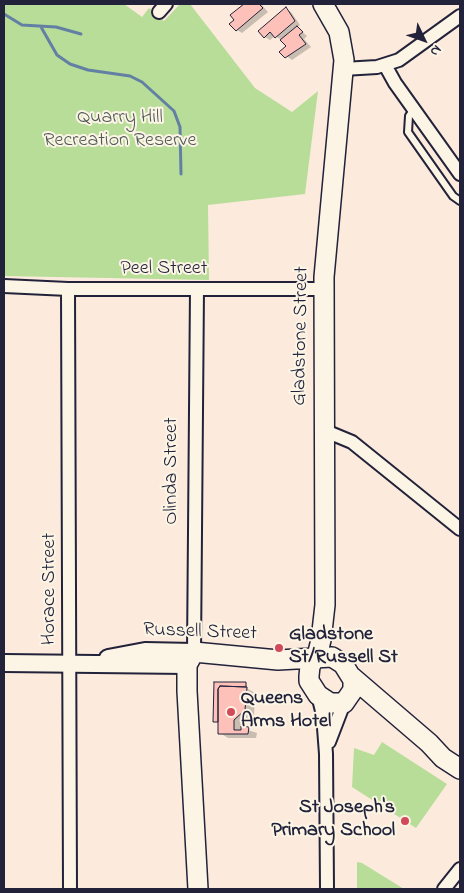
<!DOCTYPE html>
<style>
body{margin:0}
#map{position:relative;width:464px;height:893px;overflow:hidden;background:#fcebdc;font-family:"Indie Flower",sans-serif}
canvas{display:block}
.frame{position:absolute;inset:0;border:5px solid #22223b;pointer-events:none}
.north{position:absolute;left:399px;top:15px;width:50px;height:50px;-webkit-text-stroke:4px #fcf5e5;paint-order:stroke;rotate:132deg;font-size:14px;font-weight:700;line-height:20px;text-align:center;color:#22223b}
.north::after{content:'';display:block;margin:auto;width:18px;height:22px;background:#22223b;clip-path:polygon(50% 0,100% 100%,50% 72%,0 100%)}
</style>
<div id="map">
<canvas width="464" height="893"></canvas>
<div class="frame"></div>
<div class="north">N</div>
</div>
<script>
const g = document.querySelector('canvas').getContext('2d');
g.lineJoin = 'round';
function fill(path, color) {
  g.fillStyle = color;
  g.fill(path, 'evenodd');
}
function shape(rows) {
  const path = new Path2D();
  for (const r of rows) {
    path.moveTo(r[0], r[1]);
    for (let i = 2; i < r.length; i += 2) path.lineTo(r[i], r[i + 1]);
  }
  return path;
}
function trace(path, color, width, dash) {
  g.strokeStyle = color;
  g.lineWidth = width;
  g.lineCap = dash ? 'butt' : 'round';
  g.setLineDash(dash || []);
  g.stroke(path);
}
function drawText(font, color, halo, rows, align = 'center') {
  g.font = font + ' "Indie Flower",sans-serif';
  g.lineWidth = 4;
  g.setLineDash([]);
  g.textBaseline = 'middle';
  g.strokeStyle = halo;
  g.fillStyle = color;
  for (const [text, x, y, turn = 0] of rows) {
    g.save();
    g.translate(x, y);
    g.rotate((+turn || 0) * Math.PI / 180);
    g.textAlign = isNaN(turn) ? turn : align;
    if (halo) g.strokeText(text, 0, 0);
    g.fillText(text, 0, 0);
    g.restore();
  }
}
fill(shape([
 [4,4,124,4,142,17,149,8,164,21,180,4,190,4,255,88,292,112,318,91,305,194,208,205,209,280,4,276],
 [382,742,447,784,416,828,352,787,354,748,374,755],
 [357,862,362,863,404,889,357,889]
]), '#b7dd99');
fill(shape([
 [246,4,261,4,268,12,242,33,237,30,232,15],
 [286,9,291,12,300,25,297,27,307,36,304,39,311,47,292,60,281,52,287,46,282,40,275,36,270,40,265,37],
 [246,683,248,689,255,693,254,715,247,723,242,725,242,728,257,733,256,738,228,738,220,733,219,722,214,721]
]), '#0003');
trace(shape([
 [4,14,22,25,56,27,81,34],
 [41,27,57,55,70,64,88,70,130,76,142,82,174,111,180,127,181,174]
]), '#6380a4', 3);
const building = shape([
 [244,4,259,4,263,8,236,31,229,24,234,20,230,15,244,4],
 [286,7,295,21,275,38,270,32,264,38,258,31,286,7],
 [297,26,303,32,299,35,306,44,285,58,279,52,286,46,280,40,297,26],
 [214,682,246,682,246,687,220,686,218,689,218,722,213,722,214,682],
 [220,686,247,687,245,710,234,720,234,730,241,730,241,726,249,727,248,734,218,734,218,689,220,686]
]);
fill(building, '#fdc1b9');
trace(building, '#22223b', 1);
const service = shape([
 [414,109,409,116,408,132,453,196,460,201]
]);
const minor = shape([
 [159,12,166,4],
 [385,65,395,83,460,174],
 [343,69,377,67,399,60,460,16],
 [4,286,68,289,323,289],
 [68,289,70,889],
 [323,430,352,442,460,529],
 [194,652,197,289],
 [318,695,323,715,326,754,327,889],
 [329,742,344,703],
 [444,889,460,869]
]);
const tertiary = shape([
 [108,658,145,651,194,652],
 [4,663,187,665]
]);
const secondary = shape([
 [194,652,278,660,332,657,343,664,353,680,353,690,344,703,330,703,318,695,309,681,309,676,310,666,315,658],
 [194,652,187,665,187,691,198,889],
 [317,656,321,640,325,605,324,277,344,60,339,32,323,4],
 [352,677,429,743,443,758,460,769]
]);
trace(service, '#22223b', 10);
trace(minor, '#22223b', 16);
trace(tertiary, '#22223b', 20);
trace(secondary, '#22223b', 22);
trace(service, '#fcf5e5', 6);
trace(minor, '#fcf5e5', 12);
trace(tertiary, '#fcf5e5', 16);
trace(secondary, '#fcf5e5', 19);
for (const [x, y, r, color] of [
 [279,648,5,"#d1495b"],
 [231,712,5,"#d1495b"],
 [405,821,5,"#d1495b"]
]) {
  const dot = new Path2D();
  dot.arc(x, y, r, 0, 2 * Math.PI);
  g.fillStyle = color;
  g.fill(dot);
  trace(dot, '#fcf5e5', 2);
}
drawText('20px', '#4f5a57', '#fcf5e5', [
 ["Quarry Hill",120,119],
 ["Recreation Reserve",120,142]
]);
drawText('20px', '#22223b', '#fcf5e5', [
 ["Peel Street",164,270],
 ["Gladstone Street",302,336,-89],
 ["Olinda Street",173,471,-90],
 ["Horace Street",51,589,-90],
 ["Russell Street",200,633,2]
]);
drawText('bold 20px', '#22223b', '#fcf5e5', [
 ["Gladstone",289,636],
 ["St/Russell St",289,659],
 ["Queens",241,700],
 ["Arms Hotel",241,723],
 ["St Joseph's",395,809,"right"],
 ["Primary School",395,832,"right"]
], 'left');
</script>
